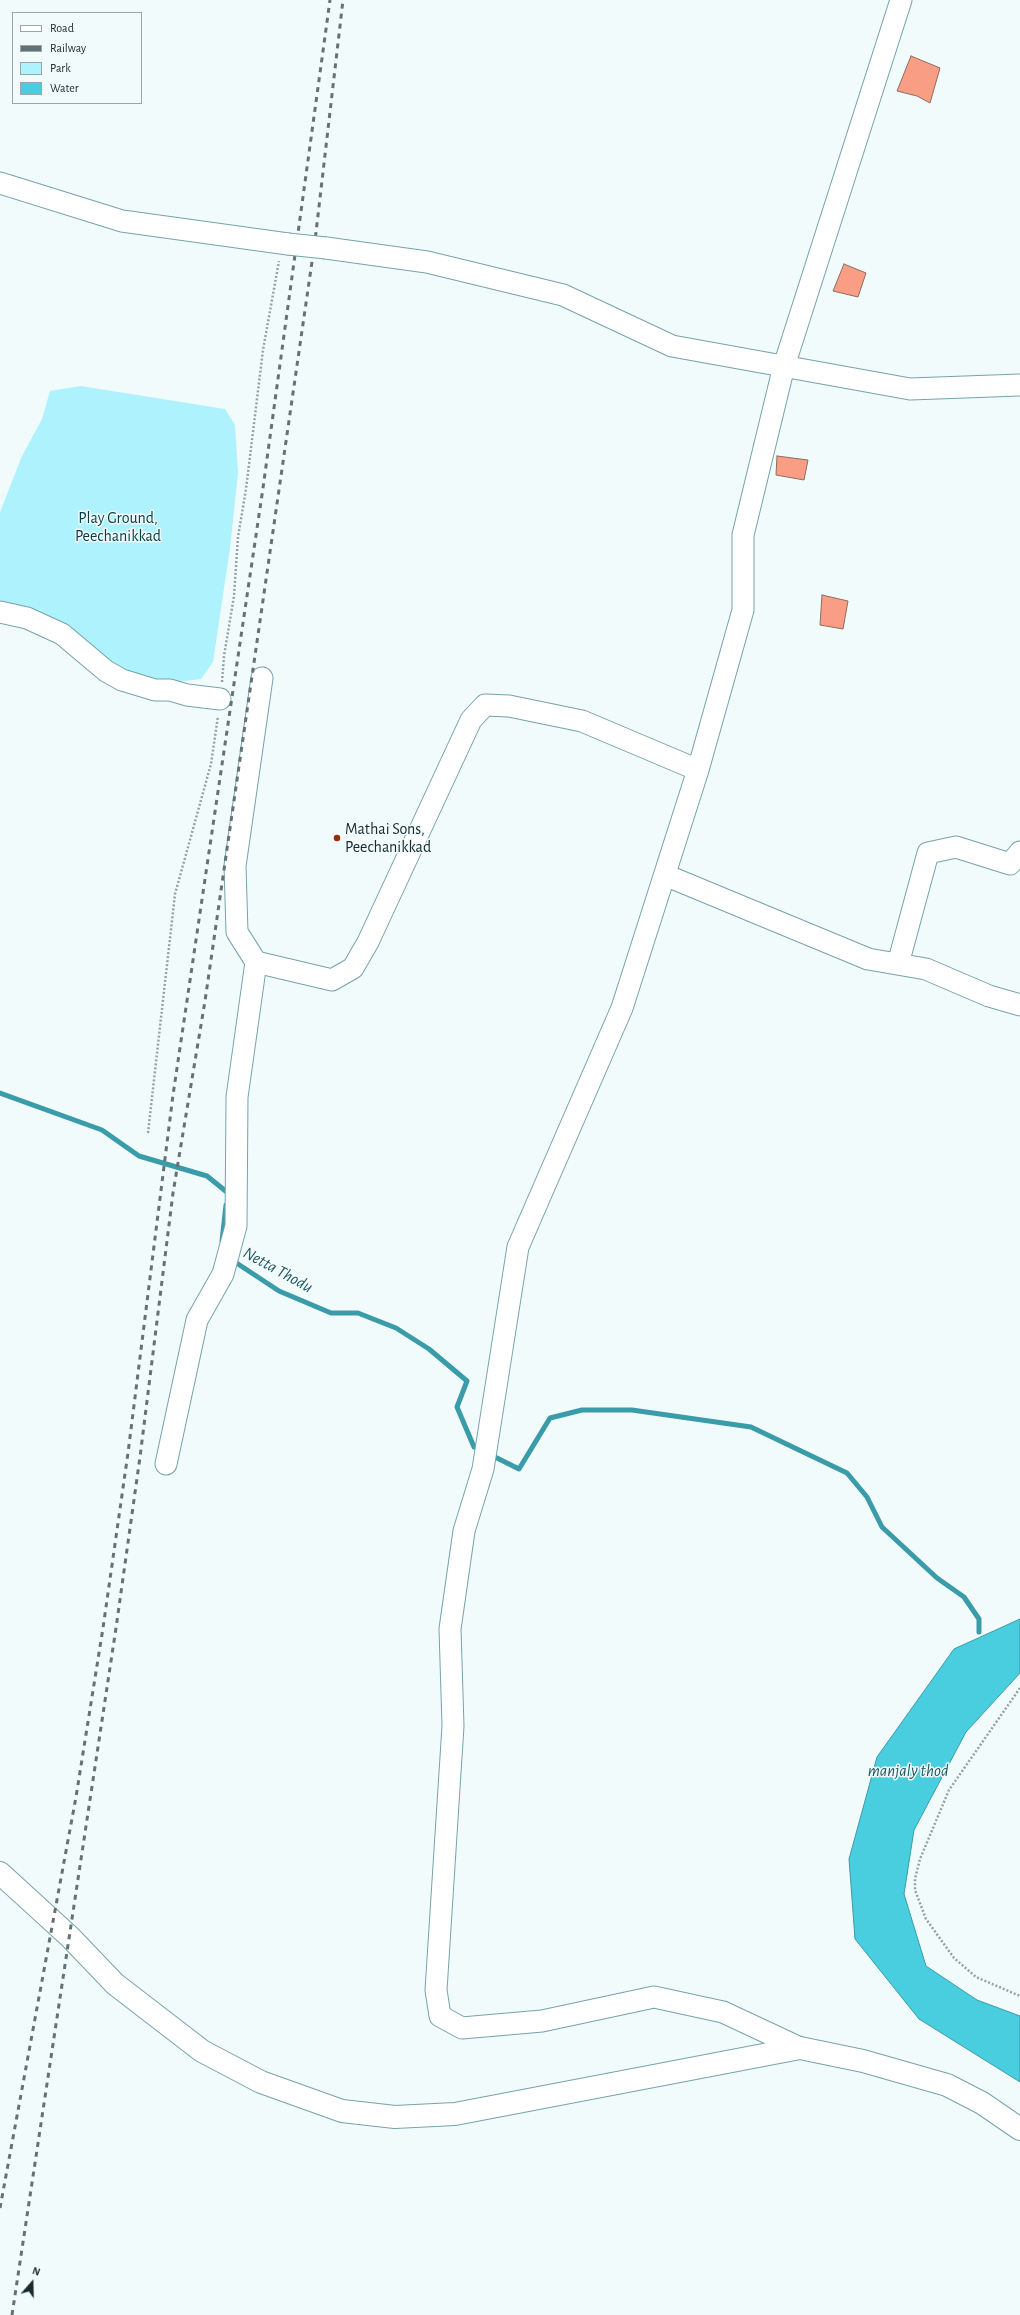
<!DOCTYPE html>
<style>
body{margin:0}
#map{position:relative;width:1020px;height:2315px;overflow:hidden;background:#f2fbfc;font-family:"Alegreya Sans",sans-serif}
canvas{display:block}
.legend{position:absolute;left:12px;top:12px;width:130px;height:92px;box-sizing:border-box;background:#f2fbfc;border:1px solid #9aa7a9;margin:0;padding:5px 7px;list-style:none;font-size:12px;color:#17292c}
.legend li{display:flex;align-items:center;gap:8px;height:20px}
.legend b{width:20px;border:1px solid #9aa7a9}
.north{position:absolute;left:12px;top:2263px;width:40px;height:40px;-webkit-text-stroke:3px #f2fbfc;paint-order:stroke;rotate:20deg;font-size:11px;font-weight:700;line-height:16px;text-align:center;color:#17292c}
.north::after{content:'';display:block;margin:auto;width:14px;height:18px;background:#17292c;clip-path:polygon(50% 0,100% 100%,50% 72%,0 100%)}
</style>
<div id="map">
<canvas width="1020" height="2315"></canvas>
<ul class="legend">
<li><b style="height:5px;background:#fff"></b>Road</li>
<li><b style="height:5px;background:#637274"></b>Railway</li>
<li><b style="height:11px;background:#adf2fd"></b>Park</li>
<li><b style="height:11px;background:#49cedf"></b>Water</li>
</ul>
<div class="north">N</div>
</div>
<script>
const g = document.querySelector('canvas').getContext('2d');
g.lineJoin = 'round';
function fill(path, color) {
  g.fillStyle = color;
  g.fill(path, 'evenodd');
}
function shape(rows) {
  const path = new Path2D();
  for (const r of rows) {
    path.moveTo(r[0], r[1]);
    for (let i = 2; i < r.length; i += 2) path.lineTo(r[i], r[i + 1]);
  }
  return path;
}
function trace(path, color, width, dash) {
  g.strokeStyle = color;
  g.lineWidth = width;
  g.lineCap = dash ? 'butt' : 'round';
  g.setLineDash(dash || []);
  g.stroke(path);
}
function drawText(font, color, halo, rows, align = 'center') {
  g.font = font + ' "Alegreya Sans",sans-serif';
  g.lineWidth = 3;
  g.setLineDash([]);
  g.textBaseline = 'middle';
  g.strokeStyle = halo;
  g.fillStyle = color;
  for (const [text, x, y, turn = 0] of rows) {
    g.save();
    g.translate(x, y);
    g.rotate((+turn || 0) * Math.PI / 180);
    g.textAlign = isNaN(turn) ? turn : align;
    if (halo) g.strokeText(text, 0, 0);
    g.fillText(text, 0, 0);
    g.restore();
  }
}
fill(shape([
 [81,386,225,409,235,425,238,473,230,548,213,662,201,679,152,685,0,606,0,512,22,456,42,419,50,391]
]), '#adf2fd');
const water = shape([
 [1020,1619,1020,1673,966,1732,914,1830,904,1894,926,1966,977,2000,1020,2016,1020,2082,919,2019,855,1939,849,1859,877,1757,954,1649,1020,1619]
]);
fill(water, '#49cedf');
trace(water, '#3a9ca9', 1);
trace(shape([
 [0,1093,102,1130,139,1156,207,1176,228,1193,228,1195],
 [222,1241,226,1205],
 [232,1260,279,1291,331,1313,358,1313,396,1328,429,1349,467,1381,457,1407,474,1447,480,1450],
 [489,1454,519,1469,550,1418,582,1410,632,1410,751,1427,847,1473,867,1497,882,1527,937,1578,964,1597,979,1619,979,1632]
]), '#3a9ca9', 5);
const building = shape([
 [911,56,940,68,930,103,917,96,897,91,911,56],
 [844,264,866,273,858,297,833,291,844,264],
 [777,456,808,460,804,480,776,475,777,456],
 [822,595,848,601,843,629,820,625,822,595]
]);
fill(building, '#f99e84');
trace(building, '#8e6b60', 1);
const street = shape([
 [0,183,122,221,288,244],
 [326,248,427,262,563,295,672,346,910,389,1020,385],
 [0,612,27,618,62,634,106,671,122,680,155,690,170,690,187,695,220,699],
 [665,875,868,959,926,969,989,996,1020,1005],
 [256,962,332,980,353,968,368,942,471,720,485,705,509,706,582,721,698,770],
 [898,964,928,853,956,847,1010,864,1020,852],
 [166,1464,197,1320,223,1274,236,1226,237,1097,256,962,237,932,235,866,262,678],
 [800,2048,723,2012,654,1997,542,2021,462,2028,440,2016,436,1990,453,1726,450,1629,464,1531,483,1469,518,1247,622,1008,698,770,743,610,743,535,784,366,901,0]
]);
const secondary = shape([
 [0,1873,70,1937,115,1984,202,2051,261,2082,342,2111,395,2117,455,2114,800,2048,863,2061,947,2085,982,2103,1020,2129]
]);
trace(street, '#76a3a9', 23);
trace(secondary, '#76a3a9', 24);
trace(shape([
 [222,682,224,656,234,596,238,537,246,489,263,350,279,261],
 [148,1133,175,894,211,764,218,716],
 [1020,1688,949,1790,920,1859,915,1879,915,1890,926,1919,954,1958,976,1977,1020,1996]
]), '#95a2a4', 2.5, [2, 2]);
trace(street, '#fff', 21);
trace(secondary, '#fff', 22);
trace(shape([
 [0,2208,76,1797,103,1628,128,1453,173,1095,263,488,330,0],
 [12,2315,116,1628,140,1457,173,1193,205,1001,315,241,343,0]
]), '#637274', 3, [5, 5]);
const streetBridge = shape([
 [288,244,326,248]
]);
trace(streetBridge, '#76a3a9', 23, []);
trace(streetBridge, '#fff', 21);
for (const [x, y, r, color] of [
 [337,838,4,"#952e0d"]
]) {
  const dot = new Path2D();
  dot.arc(x, y, r, 0, 2 * Math.PI);
  g.fillStyle = color;
  g.fill(dot);
  trace(dot, '#f2fbfc', 1.5);
}
drawText('16px', '#003f46', '#f2fbfc', [
 ["Play Ground,",118,518],
 ["Peechanikkad",118,536]
]);
drawText('16px', '#17292c', '#f2fbfc', [
 ["Mathai Sons,",345,829],
 ["Peechanikkad",345,847]
], 'left');
drawText('italic 17px', '#1f565e', '#f2fbfc', [
 ["Netta Thodu",278,1270,29],
 ["manjaly thod",908,1771]
]);
</script>
